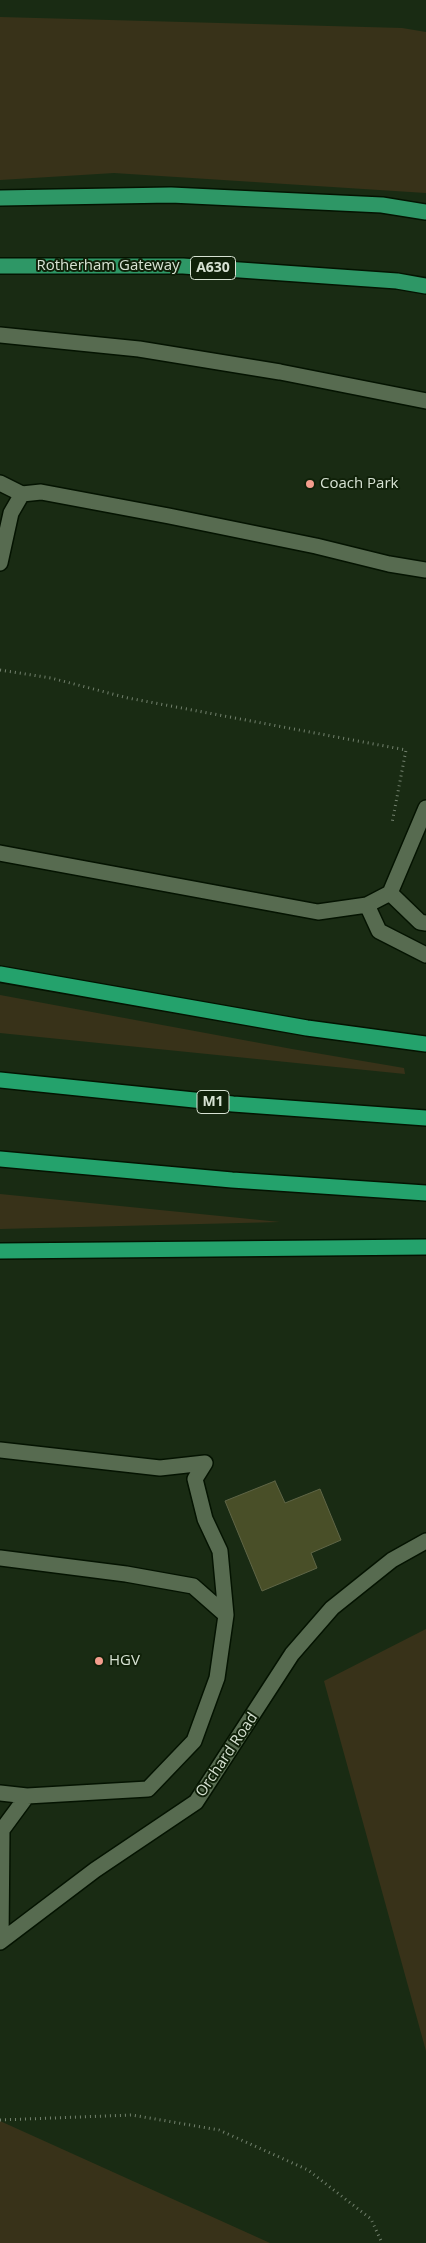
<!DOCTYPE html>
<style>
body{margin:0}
canvas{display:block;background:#192b13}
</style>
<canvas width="426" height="2243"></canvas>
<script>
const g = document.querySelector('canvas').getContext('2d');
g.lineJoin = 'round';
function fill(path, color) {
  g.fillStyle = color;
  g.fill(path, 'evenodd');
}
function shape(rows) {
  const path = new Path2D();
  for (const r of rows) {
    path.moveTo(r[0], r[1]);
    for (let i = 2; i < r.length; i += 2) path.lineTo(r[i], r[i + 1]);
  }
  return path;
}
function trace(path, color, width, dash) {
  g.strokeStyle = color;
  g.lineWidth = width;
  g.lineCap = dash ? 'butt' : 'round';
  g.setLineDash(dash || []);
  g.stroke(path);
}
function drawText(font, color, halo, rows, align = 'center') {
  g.font = font + ' "Open Sans",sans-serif';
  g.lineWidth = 4;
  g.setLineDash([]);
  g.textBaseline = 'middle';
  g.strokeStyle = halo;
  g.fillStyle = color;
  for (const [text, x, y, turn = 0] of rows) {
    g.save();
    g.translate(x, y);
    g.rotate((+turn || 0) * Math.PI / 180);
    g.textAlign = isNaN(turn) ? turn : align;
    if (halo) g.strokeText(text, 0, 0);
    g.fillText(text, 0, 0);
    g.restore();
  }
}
fill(shape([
 [0,17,402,28,426,32,426,193,114,173,0,180],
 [0,995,292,1049,404,1068,405,1074,0,1033],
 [0,1194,280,1222,0,1229],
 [426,1629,426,2185,426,2051,324,1681],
 [0,2121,270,2243,0,2243]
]), '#383219');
const building = shape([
 [275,1481,285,1503,320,1489,341,1540,311,1553,317,1568,262,1591,225,1501,275,1481]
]);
fill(building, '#494f28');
trace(building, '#5f6546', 1);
const service = shape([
 [0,335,139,349,280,372,426,401],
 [0,483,22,494],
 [0,563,11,513,22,494,41,492,169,516,316,546,389,564,426,570],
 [0,853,318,912,367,905,390,893,426,808],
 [390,893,420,922,426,923],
 [367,905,379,931,426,955],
 [0,1450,160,1468,205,1463],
 [205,1463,195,1479,205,1519,220,1551,226,1615],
 [0,1558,126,1574,193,1586,226,1615,217,1678,194,1741,148,1789,27,1796,2,1830,1,1941],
 [0,1793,27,1796],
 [0,1942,95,1870,196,1802,292,1654,332,1608,392,1560,426,1541]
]);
const trunk = shape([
 [0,198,171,195,382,205,426,212],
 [0,266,183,266,397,281,426,286]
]);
const motorway = shape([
 [0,974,307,1028,426,1044],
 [0,1080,233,1104,426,1118],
 [0,1159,232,1180,426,1193],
 [0,1251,426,1247]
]);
trace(service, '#041301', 18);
trace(trunk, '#041301', 18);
trace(motorway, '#041301', 18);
trace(shape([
 [0,670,51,678,128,698,406,750,392,823],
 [0,2120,132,2115,219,2130,308,2170,371,2219,382,2243]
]), '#72806d', 3, [1, 4]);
trace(service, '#576b50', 15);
trace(trunk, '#2e9766', 15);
trace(motorway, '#24a26c', 15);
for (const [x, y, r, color] of [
 [310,484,5,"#f49d8d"],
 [99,1661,5,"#f49d8d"]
]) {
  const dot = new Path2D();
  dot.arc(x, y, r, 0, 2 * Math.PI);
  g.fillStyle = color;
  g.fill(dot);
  trace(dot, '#102109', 2);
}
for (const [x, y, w] of [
 [213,268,45],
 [213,1102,32]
]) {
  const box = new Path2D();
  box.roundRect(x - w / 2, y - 11.5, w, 23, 4);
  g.fillStyle = '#102109';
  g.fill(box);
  trace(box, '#d7e2d3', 1);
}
drawText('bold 14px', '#d7e2d3', null, [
 ["A630",213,268],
 ["M1",213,1102]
]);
drawText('15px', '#d7e2d3', '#102109', [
 ["Rotherham Gateway",108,266],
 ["Orchard Road",227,1755,-56]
]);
drawText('15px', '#d7e2d3', '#102109', [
 ["Coach Park",320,484],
 ["HGV",109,1661]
], 'left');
</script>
